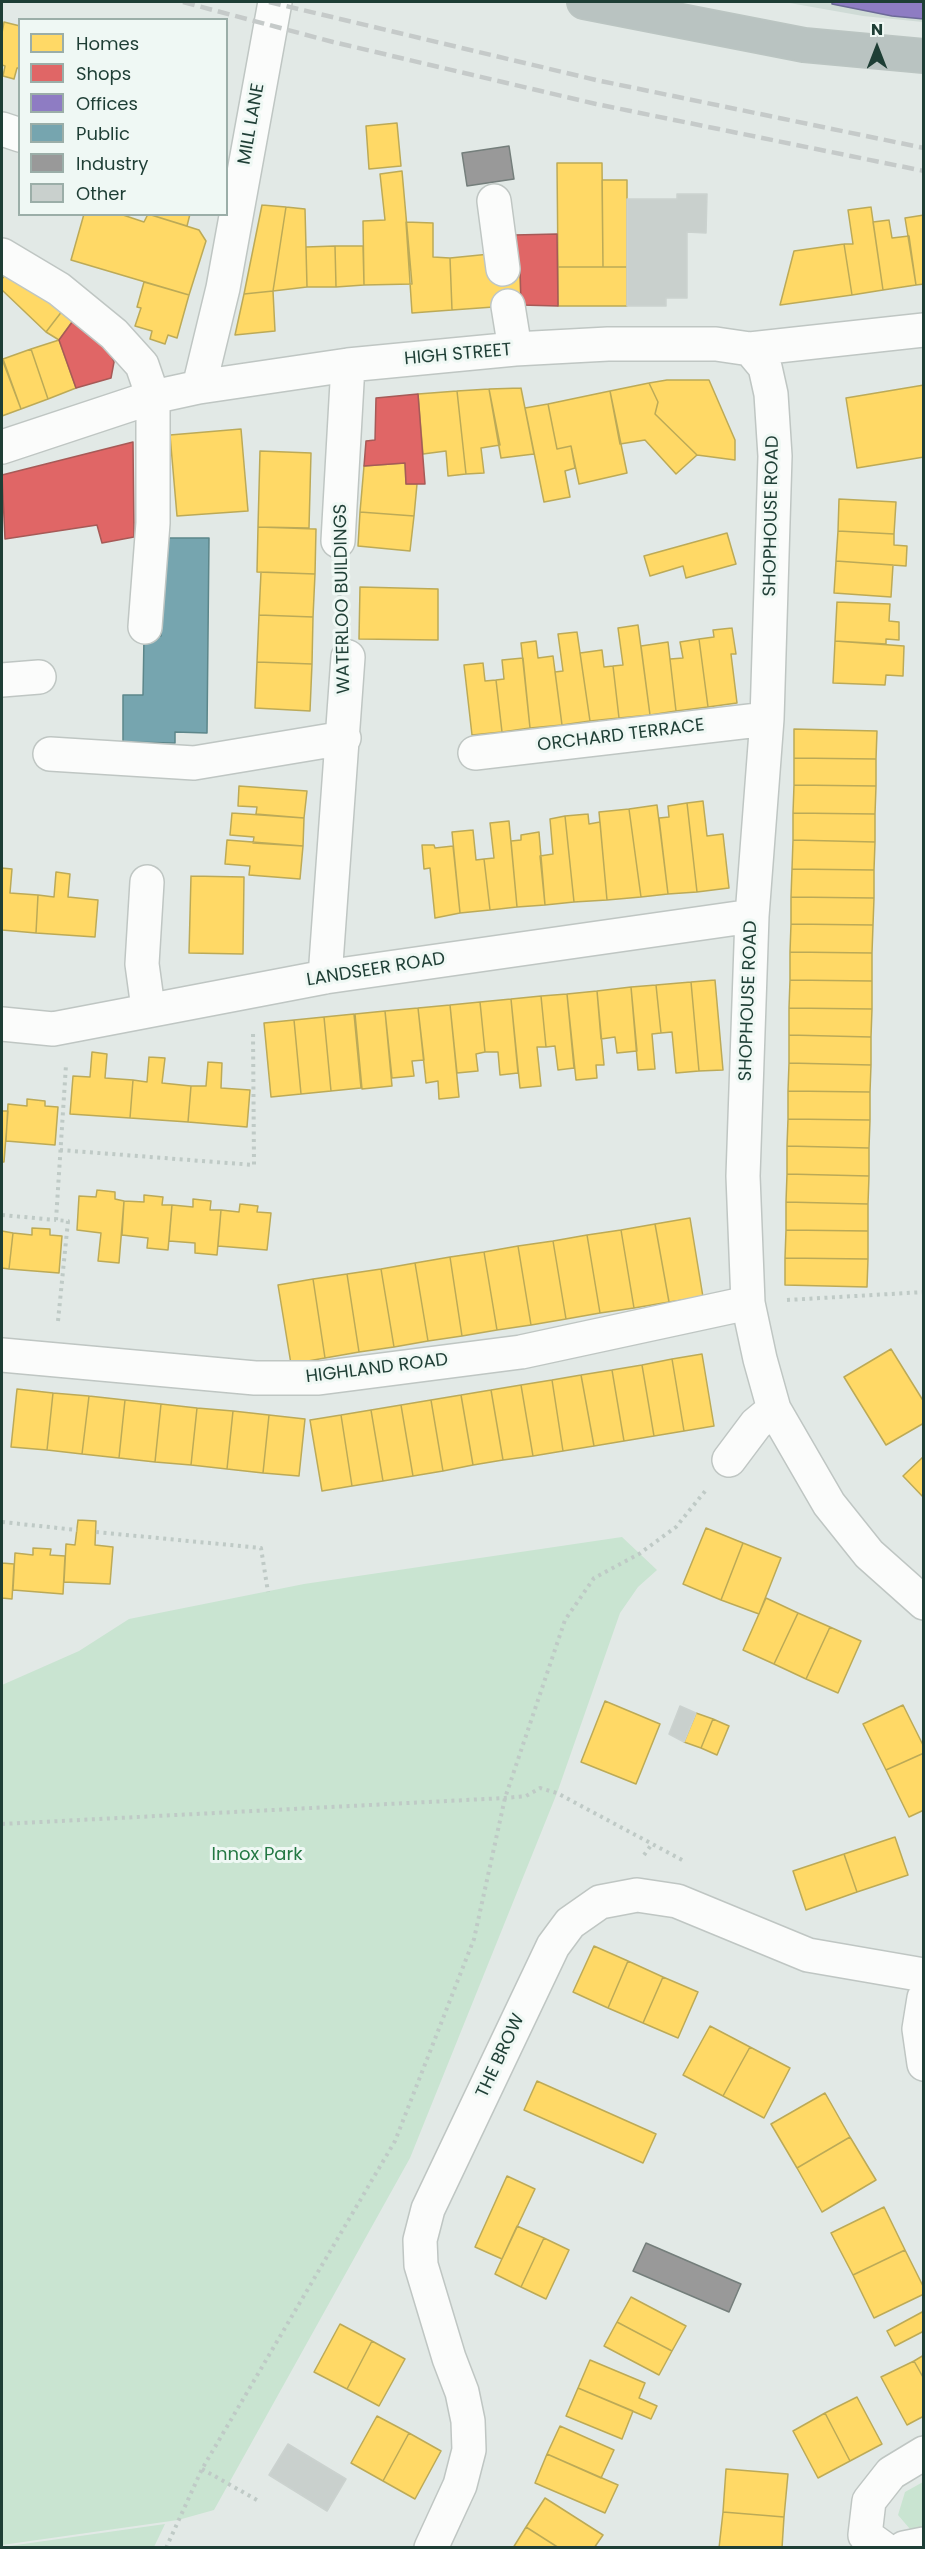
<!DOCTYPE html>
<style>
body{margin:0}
#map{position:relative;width:925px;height:2549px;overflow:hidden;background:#e2e9e6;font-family:Poppins,sans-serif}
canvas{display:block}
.frame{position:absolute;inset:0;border:3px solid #1e3e35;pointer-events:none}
.legend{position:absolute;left:18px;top:18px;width:210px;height:198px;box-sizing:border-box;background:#eff8f4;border:2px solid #9baea8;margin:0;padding:8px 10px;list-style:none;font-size:18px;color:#1e3e35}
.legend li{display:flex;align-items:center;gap:12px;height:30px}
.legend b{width:30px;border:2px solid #9baea8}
.north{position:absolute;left:847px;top:18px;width:60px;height:60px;-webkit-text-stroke:4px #eff8f4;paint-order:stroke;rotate:0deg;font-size:16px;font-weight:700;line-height:24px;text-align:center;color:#1e3e35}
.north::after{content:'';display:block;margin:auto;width:21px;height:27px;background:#1e3e35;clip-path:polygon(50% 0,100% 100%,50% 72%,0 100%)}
</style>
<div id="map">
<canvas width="925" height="2549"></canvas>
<div class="frame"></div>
<ul class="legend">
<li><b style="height:16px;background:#ffd966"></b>Homes</li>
<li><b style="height:16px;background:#e06666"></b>Shops</li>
<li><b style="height:16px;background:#8e7cc3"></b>Offices</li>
<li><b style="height:16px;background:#76a5af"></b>Public</li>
<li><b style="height:16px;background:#999"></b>Industry</li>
<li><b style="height:16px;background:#c9d0cd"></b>Other</li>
</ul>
<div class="north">N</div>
</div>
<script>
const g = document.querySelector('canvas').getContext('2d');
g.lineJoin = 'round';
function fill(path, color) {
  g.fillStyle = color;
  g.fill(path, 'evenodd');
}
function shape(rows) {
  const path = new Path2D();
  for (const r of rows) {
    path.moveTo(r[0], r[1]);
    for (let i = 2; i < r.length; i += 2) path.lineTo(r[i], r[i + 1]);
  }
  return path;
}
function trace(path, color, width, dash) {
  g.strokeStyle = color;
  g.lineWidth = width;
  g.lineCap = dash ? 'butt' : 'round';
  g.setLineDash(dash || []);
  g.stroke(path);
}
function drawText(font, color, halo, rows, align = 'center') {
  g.font = font + ' Poppins,sans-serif';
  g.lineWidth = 6;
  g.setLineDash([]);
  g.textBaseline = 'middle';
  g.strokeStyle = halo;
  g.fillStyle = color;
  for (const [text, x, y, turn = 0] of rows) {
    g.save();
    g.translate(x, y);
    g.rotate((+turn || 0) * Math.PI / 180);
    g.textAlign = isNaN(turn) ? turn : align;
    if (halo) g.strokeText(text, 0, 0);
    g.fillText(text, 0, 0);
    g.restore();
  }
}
fill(shape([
 [784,2,923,2,923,22,863,16]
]), '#cfdbd6');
fill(shape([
 [622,1537,657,1570,638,1587,620,1613,557,1793,410,2158,214,2510,178,2520,2,2545,2,1685,79,1651,129,1619,304,1584],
 [923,2482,923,2528,910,2529,898,2515,905,2492],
 [165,2524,154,2547,2,2547]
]), '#c9e4d1');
const homes = shape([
 [4,22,20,26,20,68,17,68,14,79,3,76,5,66,2,65,2,33,4,22],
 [397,123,401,166,369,169,366,126,397,123],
 [557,163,602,163,603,267,558,267,557,163],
 [402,171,412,284,364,285,363,221,385,220,380,174,402,171],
 [602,180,627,180,627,267,603,267,602,180],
 [262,205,286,207,273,291,244,294,262,205],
 [286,207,305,209,307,287,273,291,286,207],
 [871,207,883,290,852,295,844,244,853,244,848,210,871,207],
 [84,214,120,214,144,222,148,214,199,230,206,241,189,295,71,260,84,214],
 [148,214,190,214,187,226,148,214],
 [924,215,924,284,916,285,905,218,924,215],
 [889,220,892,238,909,236,916,285,883,290,873,222,889,220],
 [406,222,433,223,433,257,450,258,452,310,412,313,406,222],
 [844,244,852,295,780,305,794,251,844,244],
 [335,246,363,246,364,285,336,287,335,246],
 [335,246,336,287,307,287,306,247,335,246],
 [490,254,503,269,520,268,521,305,452,310,450,258,490,254],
 [558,267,627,267,627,306,558,306,558,267],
 [7,272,66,306,46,332,2,290,2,279,7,272],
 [144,282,189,295,177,338,168,335,165,344,150,339,152,331,135,326,141,308,137,307,144,282],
 [273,291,275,331,235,335,244,294,273,291],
 [66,306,78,314,59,340,46,332,66,306],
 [59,340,76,388,48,399,31,349,59,340],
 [31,349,48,399,21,409,3,359,31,349],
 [2,359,21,409,2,416,2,359],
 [667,380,709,380,735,440,735,460,697,455,655,414,658,402,649,383,667,380],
 [649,383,658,402,655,414,697,455,676,474,645,440,620,444,610,391,649,383],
 [924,385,924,457,857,468,846,398,924,385],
 [521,388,534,454,501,458,489,389,521,388],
 [489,389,500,445,481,448,484,473,466,474,457,391,489,389],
 [457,391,466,474,448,476,446,451,423,454,418,394,457,391],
 [610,391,627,473,579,484,571,446,557,449,548,404,610,391],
 [548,404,557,449,571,446,575,468,565,471,570,497,544,502,525,408,548,404],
 [241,429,248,511,177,516,170,435,241,429],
 [260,451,311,453,309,528,258,527,260,451],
 [405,463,406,484,417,484,414,516,360,512,364,466,405,463],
 [839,499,896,502,894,534,838,531,839,499],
 [360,512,414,516,410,551,358,546,360,512],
 [258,527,316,529,315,574,257,572,258,527],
 [838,531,894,534,894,545,907,546,906,566,836,561,838,531],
 [727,533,736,564,686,578,683,566,650,576,644,556,727,533],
 [836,561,893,565,891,597,834,593,836,561],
 [261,572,315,574,313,617,259,615,261,572],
 [360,587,438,589,438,640,359,639,360,587],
 [837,602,890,604,889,621,899,622,899,640,886,639,886,644,835,641,837,602],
 [259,615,313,617,312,664,257,662,259,615],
 [638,625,650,715,619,718,613,666,623,665,618,628,638,625],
 [732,628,736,654,731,654,737,703,708,707,699,639,714,637,713,630,732,628],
 [577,632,590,721,562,725,555,672,563,671,558,634,577,632],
 [699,639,708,707,676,711,670,659,683,658,680,642,699,639],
 [536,641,538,658,553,656,562,725,530,728,521,643,536,641],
 [835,641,904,646,903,676,886,675,885,685,833,683,835,641],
 [668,642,676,711,650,715,641,646,668,642],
 [602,650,604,667,613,666,619,718,590,721,580,653,602,650],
 [523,658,530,728,502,732,496,680,504,679,502,660,523,658],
 [257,662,312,664,310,711,255,708,257,662],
 [483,663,485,681,496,680,502,732,472,735,464,665,483,663],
 [794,729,877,731,876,759,794,758,794,729],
 [794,758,876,759,876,786,794,785,794,758],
 [794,785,876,786,875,814,793,813,794,785],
 [239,786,307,791,304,818,256,814,257,807,238,806,239,786],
 [703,801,707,836,723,834,729,888,697,892,687,803,703,801],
 [687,803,697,892,668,894,659,818,669,817,668,806,687,803],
 [657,805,668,894,641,897,629,809,657,805],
 [629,809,641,897,607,900,599,812,629,809],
 [232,813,304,818,303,846,253,843,254,837,230,835,232,813],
 [793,813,875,814,875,842,793,840,793,813],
 [588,814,589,824,600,822,607,900,574,902,565,816,588,814],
 [565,816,574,902,545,905,540,856,553,854,550,819,565,816],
 [509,821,517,907,490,910,484,859,494,858,490,823,509,821],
 [473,830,476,860,484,859,490,910,460,913,452,832,473,830],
 [539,832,545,905,517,907,511,841,521,840,521,835,539,832],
 [227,840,303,846,300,879,249,875,250,866,225,864,227,840],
 [793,840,875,842,874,870,792,869,793,840],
 [422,845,434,845,435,848,453,846,460,913,435,918,430,868,424,869,422,845],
 [2,868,12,869,10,893,38,895,36,933,2,930,2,868],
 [792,869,874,870,874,898,791,897,792,869],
 [56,872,70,874,68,897,98,900,95,937,36,933,38,895,54,897,56,872],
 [191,876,244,877,243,954,189,953,191,876],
 [791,897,874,898,873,925,791,924,791,897],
 [791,924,873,925,872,953,790,952,791,924],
 [790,952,872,953,872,981,790,980,790,952],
 [715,980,723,1070,699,1071,691,982,715,980],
 [790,980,872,981,872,1009,789,1008,790,980],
 [691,982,699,1071,676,1073,672,1032,661,1033,656,985,691,982],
 [656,985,661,1033,652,1034,655,1069,638,1070,631,987,656,985],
 [631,987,637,1051,617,1053,615,1037,601,1039,597,991,631,987],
 [597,991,604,1065,596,1065,597,1078,576,1080,567,994,597,991],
 [567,994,574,1068,558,1070,555,1046,546,1047,541,996,567,994],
 [541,996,546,1047,537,1047,541,1086,520,1088,511,999,541,996],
 [511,999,518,1073,500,1075,498,1052,485,1052,480,1002,511,999],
 [480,1002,485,1052,476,1054,478,1071,457,1073,450,1005,480,1002],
 [450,1005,459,1097,439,1099,438,1081,426,1083,418,1008,450,1005],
 [418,1008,424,1060,412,1061,414,1076,392,1078,385,1011,418,1008],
 [789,1008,872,1009,871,1037,789,1035,789,1008],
 [385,1011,392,1086,362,1089,355,1014,385,1011],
 [354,1014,361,1088,331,1091,324,1017,354,1014],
 [324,1017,331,1091,301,1094,294,1020,324,1017],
 [294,1020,301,1094,271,1097,264,1023,294,1020],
 [789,1035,871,1037,871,1065,789,1063,789,1035],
 [92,1052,107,1054,105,1078,133,1080,130,1118,70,1114,73,1076,90,1077,92,1052],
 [149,1057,165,1058,162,1083,191,1086,188,1122,130,1118,133,1080,147,1082,149,1057],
 [208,1062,222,1063,221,1088,250,1090,247,1127,188,1122,191,1086,206,1086,208,1062],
 [789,1063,871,1065,870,1092,788,1091,789,1063],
 [788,1091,870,1092,870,1120,788,1119,788,1091],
 [27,1099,45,1101,45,1106,58,1107,55,1145,6,1141,8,1104,27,1106,27,1099],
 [2,1111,8,1111,4,1162,2,1162,2,1111],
 [788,1119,870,1120,869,1148,787,1146,788,1119],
 [787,1146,869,1148,869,1176,787,1174,787,1146],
 [787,1174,869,1176,868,1204,786,1202,787,1174],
 [97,1190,115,1192,115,1199,124,1201,119,1263,98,1261,101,1233,77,1230,79,1196,96,1197,97,1190],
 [144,1195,163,1197,162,1205,172,1205,168,1250,147,1248,148,1238,122,1235,124,1201,144,1202,144,1195],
 [193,1199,211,1201,210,1210,221,1210,217,1255,195,1253,195,1243,169,1241,172,1205,193,1207,193,1199],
 [786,1202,868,1204,868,1231,786,1230,786,1202],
 [240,1204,258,1206,257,1212,271,1213,267,1250,218,1246,221,1210,239,1212,240,1204],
 [690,1218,703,1297,669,1302,655,1224,690,1218],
 [655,1224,669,1302,634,1308,621,1230,655,1224],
 [32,1228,50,1229,50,1235,62,1236,59,1273,9,1269,13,1233,32,1235,32,1228],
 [621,1230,634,1308,600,1313,587,1235,621,1230],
 [786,1230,868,1231,868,1259,785,1258,786,1230],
 [2,1231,13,1233,9,1269,2,1268,2,1231],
 [587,1235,600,1313,566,1319,553,1241,587,1235],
 [553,1241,566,1319,531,1325,518,1246,553,1241],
 [518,1246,531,1325,497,1330,484,1252,518,1246],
 [484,1252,497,1330,462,1336,450,1257,484,1252],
 [450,1257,462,1336,428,1341,415,1263,450,1257],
 [785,1258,868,1259,867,1287,785,1285,785,1258],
 [415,1263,428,1341,394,1347,381,1269,415,1263],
 [381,1269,394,1347,359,1352,347,1274,381,1269],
 [347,1274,359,1352,325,1358,313,1279,347,1274],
 [313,1279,325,1358,291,1364,278,1285,313,1279],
 [891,1349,924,1402,924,1423,886,1445,844,1377,891,1349],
 [702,1354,714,1426,684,1431,672,1359,702,1354],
 [672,1359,684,1431,654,1436,642,1365,672,1359],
 [642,1365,654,1436,624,1441,612,1370,642,1365],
 [612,1370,624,1441,594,1446,581,1375,612,1370],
 [581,1375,594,1446,563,1451,552,1380,581,1375],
 [552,1380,563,1451,533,1456,521,1385,552,1380],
 [521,1385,533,1456,503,1460,491,1390,521,1385],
 [17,1389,53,1393,47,1450,11,1447,17,1389],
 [491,1390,503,1460,473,1465,461,1395,491,1390],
 [53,1393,89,1396,82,1454,47,1450,53,1393],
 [461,1395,473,1465,443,1471,431,1400,461,1395],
 [89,1396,125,1400,119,1458,82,1454,89,1396],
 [125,1400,161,1404,155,1462,119,1458,125,1400],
 [431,1400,443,1471,413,1476,401,1405,431,1400],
 [161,1404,197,1408,191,1465,155,1462,161,1404],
 [401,1405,413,1476,383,1481,371,1410,401,1405],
 [197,1408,233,1411,227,1469,191,1465,197,1408],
 [371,1410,383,1481,352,1486,341,1415,371,1410],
 [233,1411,269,1415,263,1473,227,1469,233,1411],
 [269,1415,305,1419,299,1476,263,1473,269,1415],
 [341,1415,352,1486,322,1491,310,1420,341,1415],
 [924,1456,924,1498,903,1476,924,1456],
 [78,1520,96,1521,95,1545,113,1547,110,1584,64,1582,66,1544,75,1545,78,1520],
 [706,1528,743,1543,721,1600,683,1584,706,1528],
 [743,1543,781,1558,759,1614,721,1600,743,1543],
 [33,1548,51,1549,50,1555,65,1556,63,1594,13,1590,15,1553,33,1555,33,1548],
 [2,1557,2,1563,14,1564,12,1599,2,1598,2,1557],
 [766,1598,798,1613,774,1664,743,1650,766,1598],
 [798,1613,830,1627,806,1679,774,1664,798,1613],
 [830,1627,861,1641,838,1693,806,1679,830,1627],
 [605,1701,660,1724,636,1784,581,1762,605,1701],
 [903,1705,924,1747,924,1753,886,1770,863,1724,903,1705],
 [696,1713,713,1719,701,1748,684,1742,696,1713],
 [713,1719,729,1726,717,1755,701,1748,713,1719],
 [924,1753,924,1810,909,1817,886,1770,924,1753],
 [895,1837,908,1875,857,1892,844,1854,895,1837],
 [844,1854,857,1892,806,1910,793,1871,844,1854],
 [594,1946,628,1961,608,2008,573,1992,594,1946],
 [628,1961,663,1977,643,2023,608,2008,628,1961],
 [663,1977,698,1992,678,2038,643,2023,663,1977],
 [710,2026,750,2047,723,2096,683,2075,710,2026],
 [750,2047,790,2068,764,2118,723,2096,750,2047],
 [537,2081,656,2134,643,2163,524,2110,537,2081],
 [825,2093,850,2137,797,2168,771,2124,825,2093],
 [850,2137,876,2180,822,2212,797,2168,850,2137],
 [507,2176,535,2189,502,2259,475,2247,507,2176],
 [884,2207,905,2250,853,2275,831,2233,884,2207],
 [517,2226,544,2238,521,2287,495,2274,517,2226],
 [544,2238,569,2250,546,2299,521,2287,544,2238],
 [905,2250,924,2288,924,2294,874,2318,853,2275,905,2250],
 [631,2297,686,2326,672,2351,617,2322,631,2297],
 [924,2311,924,2331,895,2346,887,2331,924,2311],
 [617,2322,672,2351,659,2375,604,2346,617,2322],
 [340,2324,372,2341,347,2389,314,2372,340,2324],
 [372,2341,405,2359,379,2406,347,2389,372,2341],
 [924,2355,924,2379,914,2361,924,2355],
 [590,2360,645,2383,639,2398,657,2406,651,2419,578,2388,590,2360],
 [914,2361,924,2379,924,2416,907,2425,881,2377,914,2361],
 [578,2388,633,2411,622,2439,566,2416,578,2388],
 [857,2397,882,2444,850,2461,825,2413,857,2397],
 [825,2413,850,2461,818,2478,793,2431,825,2413],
 [377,2416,409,2433,383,2481,351,2463,377,2416],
 [560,2426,614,2450,601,2478,547,2454,560,2426],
 [409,2433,441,2451,415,2499,383,2481,409,2433],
 [547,2454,618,2485,605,2513,535,2483,547,2454],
 [726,2469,788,2474,784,2517,723,2512,726,2469],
 [545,2498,603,2535,594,2548,559,2548,526,2527,545,2498],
 [723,2512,784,2517,782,2548,719,2548,723,2512],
 [526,2527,559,2548,513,2548,526,2527]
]);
fill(homes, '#ffd966');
trace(homes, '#bcaa57', 1.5);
const shops = shape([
 [557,234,558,306,521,305,520,268,515,268,514,235,557,234],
 [78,314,105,342,114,362,111,378,76,388,59,340,78,314],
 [418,394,425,484,406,484,405,463,364,466,366,441,375,440,376,398,418,394],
 [133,442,134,537,102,543,97,525,5,539,2,475,133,442]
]);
fill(shops, '#e06666');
trace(shops, '#a65a57', 1.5);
const offices = shape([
 [832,2,924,2,924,19,892,16,832,4,832,2]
]);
fill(offices, '#8e7cc3');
trace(offices, '#6c6998', 1.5);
const public = shape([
 [162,538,209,538,207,733,175,732,175,743,123,742,123,695,143,695,144,636,161,636,162,538]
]);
fill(public, '#76a5af');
trace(public, '#5c868a', 1.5);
const industry = shape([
 [509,146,514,179,467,186,462,153,509,146],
 [646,2243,741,2284,729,2312,633,2271,646,2243]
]);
fill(industry, '#999');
trace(industry, '#747e7b', 1.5);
const building = shape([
 [677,194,707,194,706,233,687,232,687,298,666,298,666,306,627,306,627,199,677,199,677,194],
 [680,1706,696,1713,684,1742,669,1734,680,1706],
 [288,2444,346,2479,327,2511,269,2475,288,2444]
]);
fill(building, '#c9d0cd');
trace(building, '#cbd2cf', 1.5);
const minor = shape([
 [2,129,20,135],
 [494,201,503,269],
 [2,255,59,289,114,334,142,365,153,397,153,523,145,627],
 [508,306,515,349],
 [750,349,765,367,771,394,775,456,767,719,752,916,743,1176,748,1303,760,1359,774,1409,829,1504,869,1554,924,1603],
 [199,387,223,288,275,2],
 [2,447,153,397,199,387,348,365,515,349,608,344,716,344,750,349,924,330],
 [338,541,348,365],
 [2,680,39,677],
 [475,753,767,719],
 [50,754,194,763,344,738],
 [147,882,142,964,148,1008],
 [325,977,348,657],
 [2,1024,53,1029,325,977,752,916],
 [2,1355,255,1378,319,1378,521,1352,748,1303],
 [729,1460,756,1424,774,1409],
 [924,1998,919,2029,924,2064],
 [431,2548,460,2485,469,2450,468,2421,462,2392,449,2358,421,2265,420,2240,428,2209,553,1946,570,1923,600,1902,637,1895,677,1901,808,1955,924,1975],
 [883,2548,865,2535,869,2501,891,2473,924,2453],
 [904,2548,924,2544]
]);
const highway = shape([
 [584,2,804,45,924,56]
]);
trace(minor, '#bfc6c3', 36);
trace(highway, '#bbc5c2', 36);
trace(shape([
 [339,578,340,619],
 [60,1150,254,1165,253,1030],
 [2,1215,56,1220],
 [787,1300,924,1292],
 [58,1321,68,1221,56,1220,66,1065],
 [2,1522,77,1530],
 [96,1532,261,1548,268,1592],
 [2,1824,505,1798,526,1796,540,1788,557,1793,684,1861],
 [644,1855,652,1844],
 [202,2469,257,2500],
 [166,2548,202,2469,395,2141,474,1939,505,1798,565,1620,594,1578,639,1554,676,1527,706,1490]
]), '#bfcac6', 4, [3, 4.5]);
trace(minor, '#fbfcfb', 33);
trace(highway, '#b9c3c1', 33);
trace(shape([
 [183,2,333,42,596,104,924,171],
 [269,2,596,80,924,148]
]), '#c5cac9', 4.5, [12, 6]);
drawText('18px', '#1e3e35', '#eff8f4', [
 ["MILL LANE",252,124,-80],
 ["HIGH STREET",458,355,-5],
 ["SHOPHOUSE ROAD",772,516,-89],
 ["WATERLOO BUILDINGS",343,599,-91],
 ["ORCHARD TERRACE",621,736,-7],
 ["LANDSEER ROAD",376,970,-9],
 ["SHOPHOUSE ROAD",749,1001,-88],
 ["HIGHLAND ROAD",377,1369,-7],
 ["THE BROW",501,2056,-65]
]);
drawText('18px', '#247844', '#eff8f4', [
 ["Innox Park",257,1855]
]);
</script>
